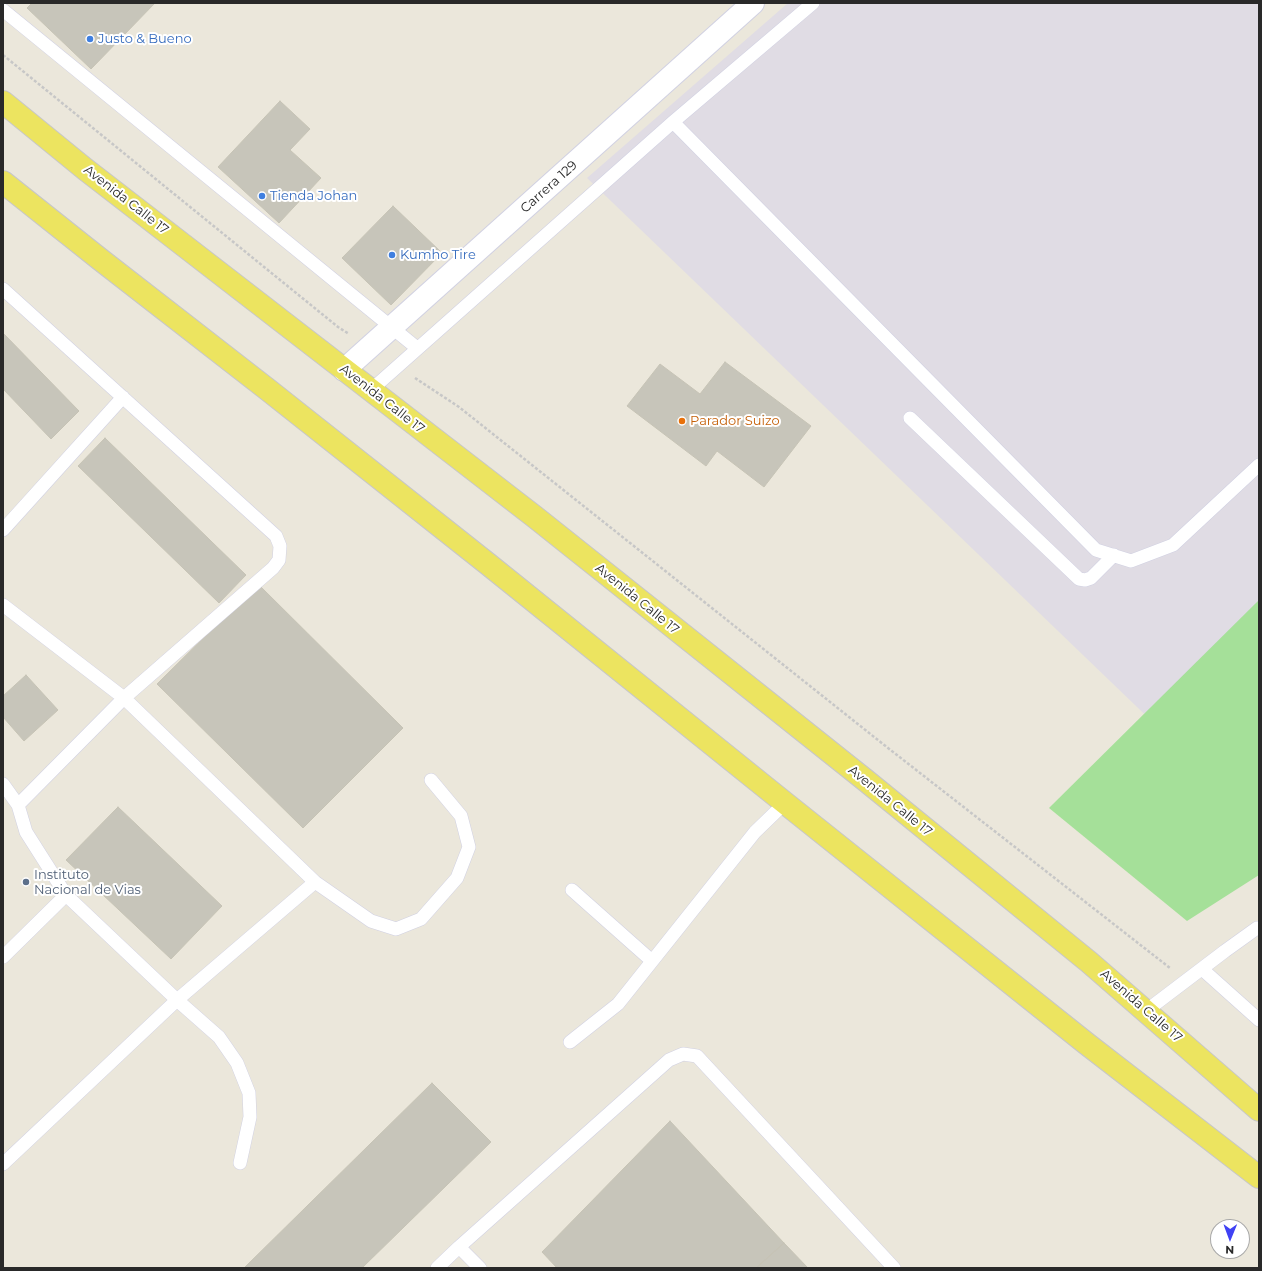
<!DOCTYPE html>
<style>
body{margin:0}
#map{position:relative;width:1262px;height:1271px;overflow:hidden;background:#ebe7db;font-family:Montserrat,sans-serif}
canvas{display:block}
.frame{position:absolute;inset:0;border:4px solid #292929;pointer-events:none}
.north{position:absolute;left:1210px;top:1219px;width:40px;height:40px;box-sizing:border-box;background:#fff;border:1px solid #a9a9a9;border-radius:50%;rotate:181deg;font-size:11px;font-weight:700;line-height:16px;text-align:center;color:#292929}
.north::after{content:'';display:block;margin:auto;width:14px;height:18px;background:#4042f4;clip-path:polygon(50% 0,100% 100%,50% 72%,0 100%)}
</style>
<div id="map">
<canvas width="1262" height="1271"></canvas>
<div class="frame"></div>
<div class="north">N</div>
</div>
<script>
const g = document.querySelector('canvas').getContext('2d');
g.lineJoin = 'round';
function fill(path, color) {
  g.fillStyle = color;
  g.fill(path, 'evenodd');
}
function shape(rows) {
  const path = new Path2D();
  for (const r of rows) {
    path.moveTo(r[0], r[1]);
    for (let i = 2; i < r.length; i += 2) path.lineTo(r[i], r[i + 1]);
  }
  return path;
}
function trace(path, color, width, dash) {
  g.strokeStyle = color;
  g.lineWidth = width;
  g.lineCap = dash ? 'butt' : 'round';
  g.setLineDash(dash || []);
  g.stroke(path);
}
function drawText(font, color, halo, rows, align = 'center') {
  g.font = font + ' Montserrat,sans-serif';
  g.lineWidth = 4;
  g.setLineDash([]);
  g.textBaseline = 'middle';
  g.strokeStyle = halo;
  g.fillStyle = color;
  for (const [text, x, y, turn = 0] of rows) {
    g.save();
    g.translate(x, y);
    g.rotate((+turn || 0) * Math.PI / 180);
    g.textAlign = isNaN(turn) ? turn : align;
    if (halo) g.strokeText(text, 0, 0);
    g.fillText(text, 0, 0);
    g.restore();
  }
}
fill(shape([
 [788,3,1259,3,1259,687,1189,757,587,178]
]), '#e0dce4');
fill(shape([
 [1259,600,1259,875,1187,921,1049,808]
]), '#a5e099');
const building = shape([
 [32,3,155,3,91,69,27,8,32,3],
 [280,101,310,129,290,150,321,178,279,223,218,167,280,101],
 [393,206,442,253,391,305,342,258,393,206],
 [3,333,79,411,51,439,3,389,3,333],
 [725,362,811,426,764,487,717,451,706,466,627,406,660,364,700,394,725,362],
 [105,438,246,575,219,603,78,466,105,438],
 [258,584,403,728,303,828,157,684,258,584],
 [26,675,58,710,24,741,3,717,3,696,26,675],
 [118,807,222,906,171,959,66,860,118,807],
 [432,1083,491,1142,362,1268,244,1268,432,1083],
 [670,1121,784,1243,756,1268,557,1268,542,1252,670,1121],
 [784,1243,808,1268,756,1268,784,1243]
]);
fill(building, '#c7c5ba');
trace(building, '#c6c3b5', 1);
const lane = shape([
 [3,10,417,348],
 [673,122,1096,550,1131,561,1173,545,1259,465],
 [3,289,276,536,280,546,279,560,273,568,124,698,18,805,26,832,66,895,177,1000,219,1037,237,1063,249,1093,250,1117,240,1163],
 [371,390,673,122,813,3],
 [910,418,1079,579,1085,580,1091,578,1114,555],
 [3,530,123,397],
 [3,605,124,698,315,882,177,1000,3,1164],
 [3,784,18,805],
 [315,882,371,921,396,929,421,919,457,878,469,847,461,816,431,780],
 [572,890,652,961],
 [3,957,66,895],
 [1202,969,1259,1020],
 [1146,1011,1225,951,1257,928,1259,928],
 [570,1042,618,1004,755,832,785,803],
 [459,1247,480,1268],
 [437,1268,459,1247,669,1060,683,1054,697,1056,894,1268]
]);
const street = shape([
 [344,370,753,3]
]);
const primary = shape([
 [3,102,85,169,535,517,864,779,1089,962,1259,1110],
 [3,182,101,260,267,389,488,564,785,803,1087,1044,1259,1177]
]);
trace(lane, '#d1d1e2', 14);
trace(street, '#d1d1e2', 24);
trace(primary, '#c7c7c7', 24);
trace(shape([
 [3,55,338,327,349,334],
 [415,378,459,407,888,748,1170,968]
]), '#c7c7c7', 2.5, [3, 2]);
trace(lane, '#fff', 13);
trace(street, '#fff', 22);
trace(primary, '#ece460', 22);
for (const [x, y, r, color] of [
 [90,39,4,"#3f7fe0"],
 [262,196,4,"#3f7fe0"],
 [392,255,4,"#3f7fe0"],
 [682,421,4,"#e8710a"],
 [26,882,4,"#5c6f8a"]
]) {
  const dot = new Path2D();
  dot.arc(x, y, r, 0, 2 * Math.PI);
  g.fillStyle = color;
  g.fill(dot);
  trace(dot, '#fff', 1.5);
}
drawText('13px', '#366cbe', '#fff', [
 ["Justo & Bueno",98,39],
 ["Tienda Johan",270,196],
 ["Kumho Tire",400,255]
], 'left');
drawText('13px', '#292929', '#fff', [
 ["Carrera 129",549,187,-42],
 ["Avenida Calle 17",126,200,38],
 ["Avenida Calle 17",382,399,38],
 ["Avenida Calle 17",637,599,39],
 ["Avenida Calle 17",890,801,39],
 ["Avenida Calle 17",1141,1006,41]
]);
drawText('13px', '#c56008', '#fff', [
 ["Parador Suizo",690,421]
], 'left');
drawText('13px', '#4e5e75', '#fff', [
 ["Instituto",34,875],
 ["Nacional de Vias",34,890]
], 'left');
</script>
